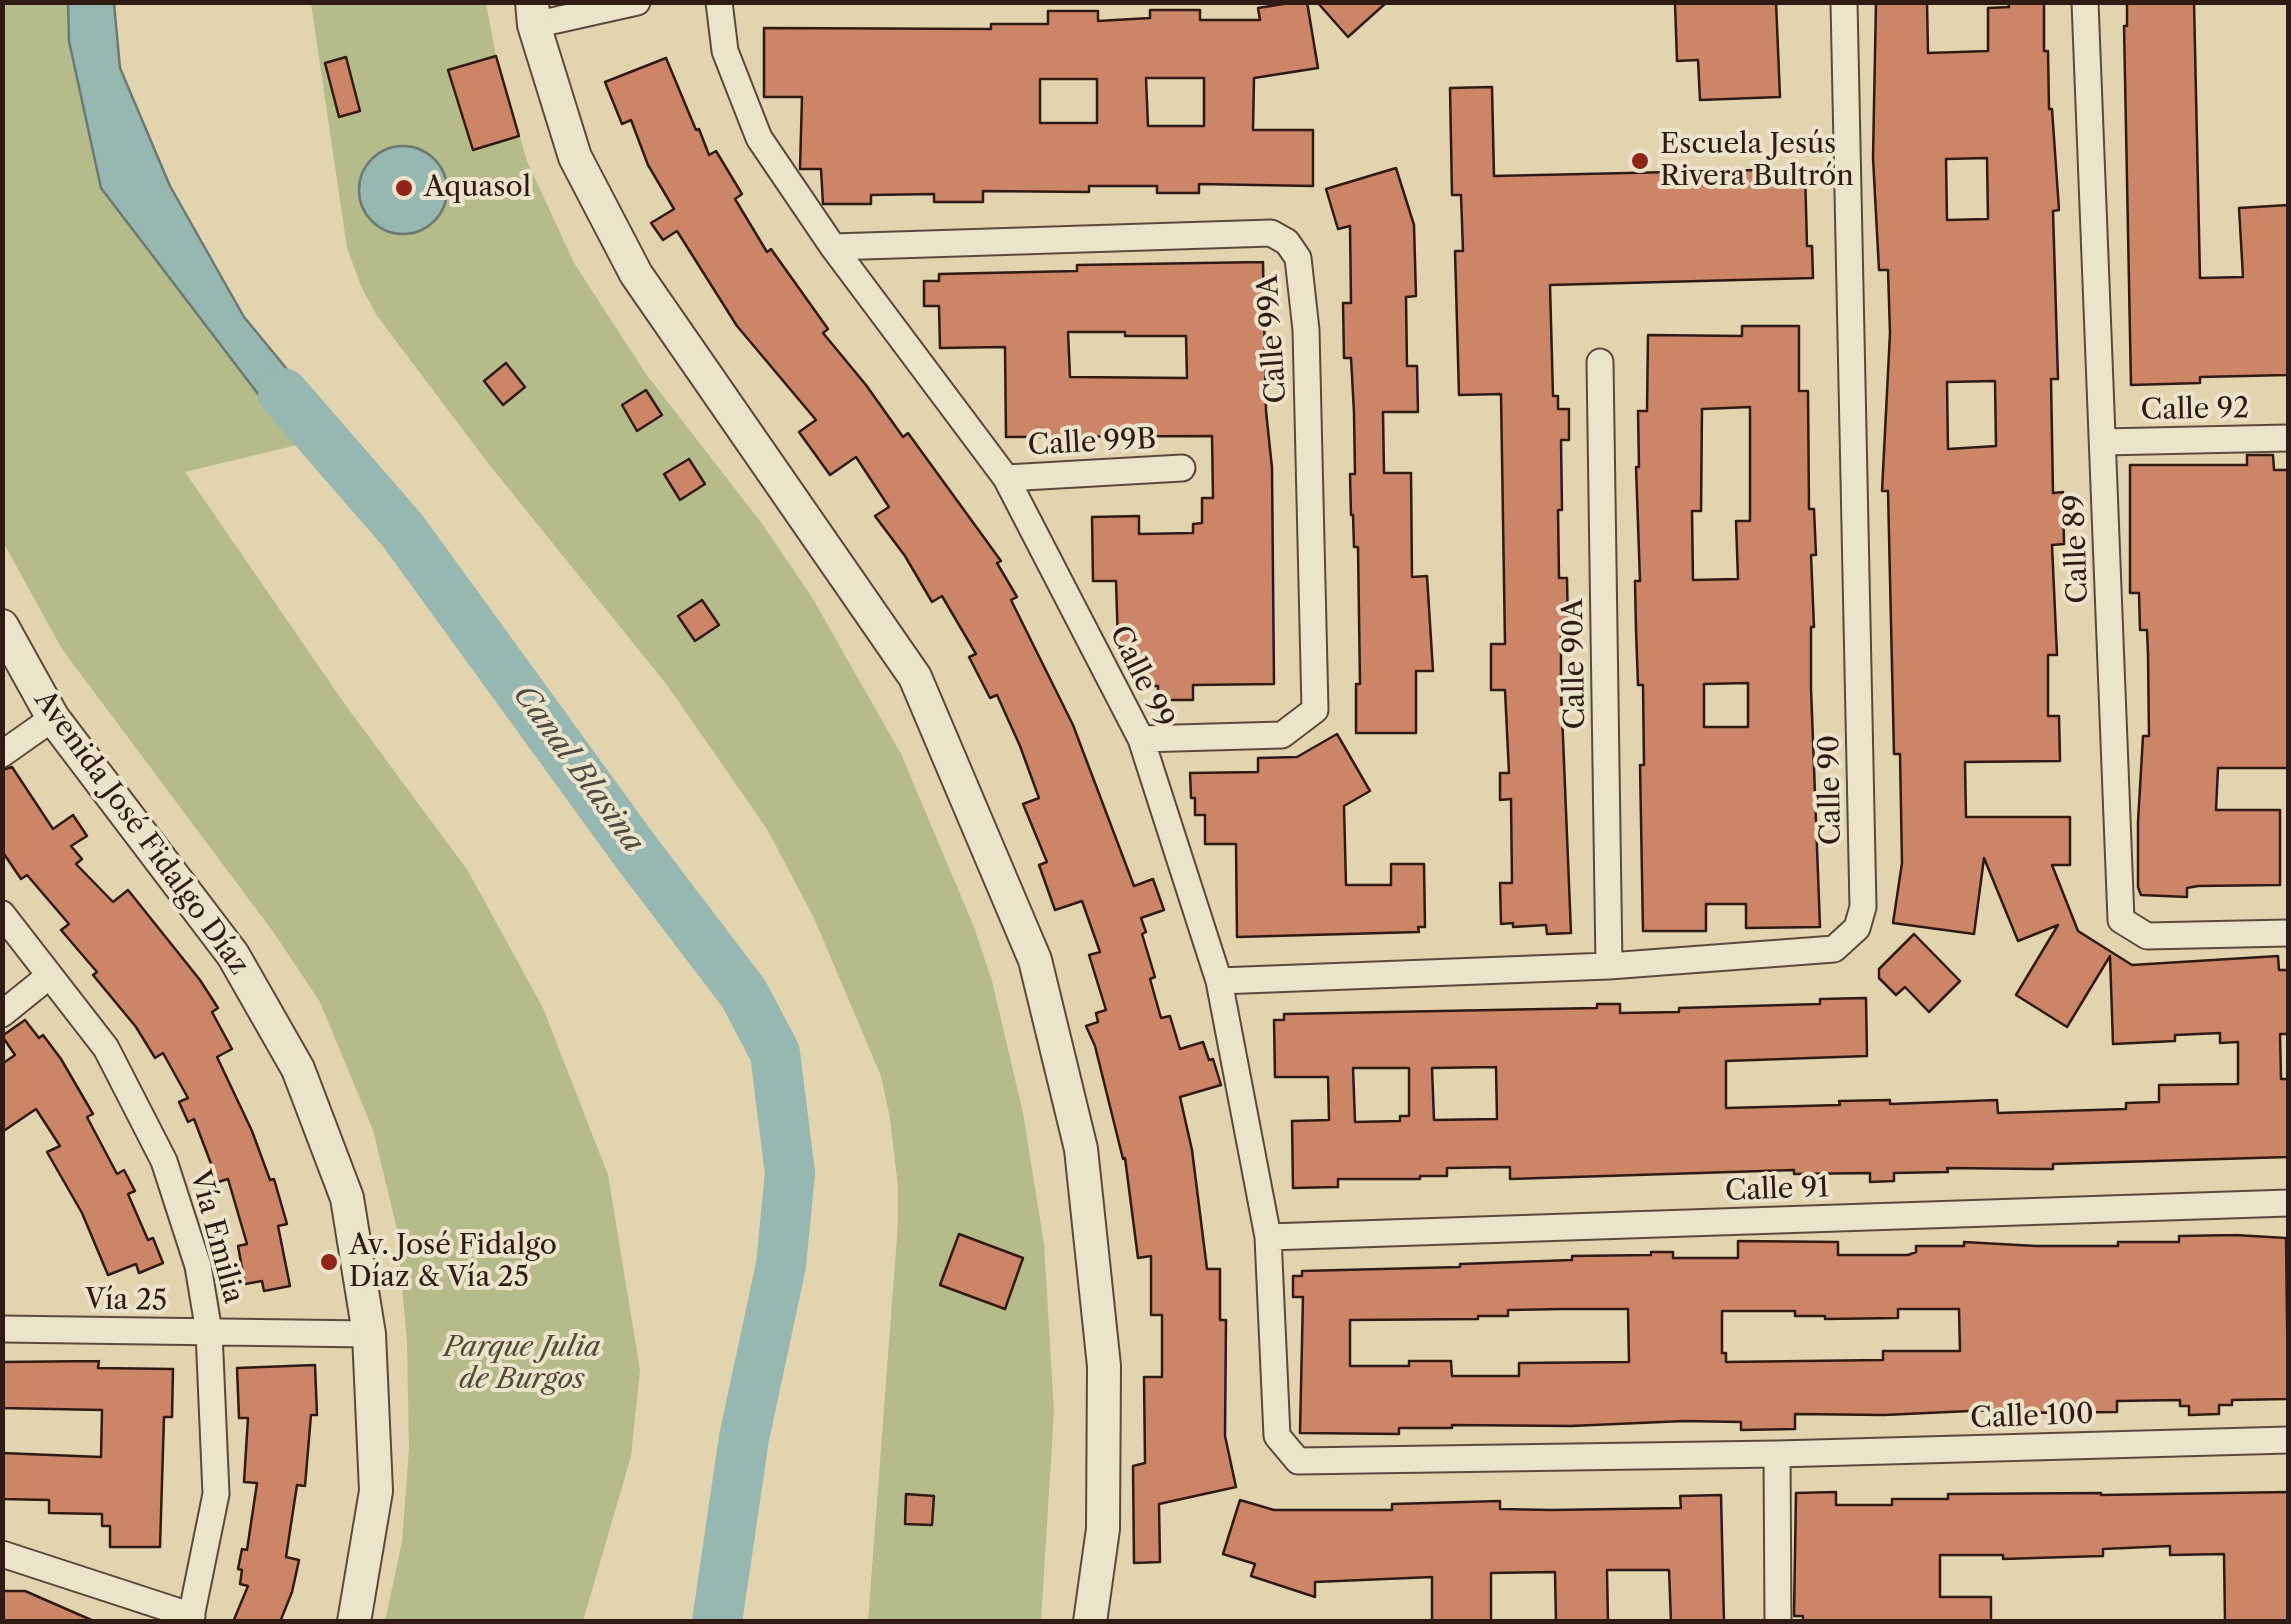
<!DOCTYPE html>
<meta charset="utf-8">
<style>
body{margin:0}
#map{position:relative;width:2291px;height:1624px;overflow:hidden;background:#e1d4af;font-family:"Libre Caslon Text",serif}
canvas{display:block}
.frame{position:absolute;inset:0;border:5px solid #2f1b14;pointer-events:none}
</style>
<div id="map">
<canvas width="2291" height="1624"></canvas>
<div class="frame"></div>
</div>
<script>
const g = document.querySelector('canvas').getContext('2d');
g.lineJoin = 'round';
function fill(path, color) {
  g.fillStyle = color;
  g.fill(path, 'evenodd');
}
function shape(rows) {
  const path = new Path2D();
  for (const r of rows) {
    if (r.length === 3) {
      path.moveTo(r[0] + r[2], r[1]);
      path.arc(r[0], r[1], r[2], 0, 2 * Math.PI);
      continue;
    }
    path.moveTo(r[0], r[1]);
    for (let i = 2; i < r.length; i += 2) path.lineTo(r[i], r[i + 1]);
  }
  return path;
}
function trace(path, color, width, dash) {
  g.strokeStyle = color;
  g.lineWidth = width;
  g.lineCap = dash ? 'butt' : 'round';
  g.setLineDash(dash || []);
  g.stroke(path);
}
function drawText(font, color, halo, rows, align = 'center') {
  g.font = font + ' "Libre Caslon Text",serif';
  g.lineWidth = 8;
  g.setLineDash([]);
  g.textBaseline = 'middle';
  g.strokeStyle = halo;
  g.fillStyle = color;
  for (const [text, x, y, turn = 0] of rows) {
    g.save();
    g.translate(x, y);
    g.rotate((+turn || 0) * Math.PI / 180);
    g.textAlign = isNaN(turn) ? turn : align;
    if (halo) g.strokeText(text, 0, 0);
    g.fillText(text, 0, 0);
    g.restore();
  }
}
fill(shape([
 [2,3,68,3,69,41,155,256,297,445,185,472,344,703,468,871,543,1008,608,1175,640,1370,631,1456,583,1621,385,1621,402,1542,409,1449,407,1341,397,1229,373,1130,320,1002,274,933,62,649,3,542],
 [311,3,486,3,496,56,527,161,574,263,646,374,763,525,813,599,901,754,974,927,992,981,1023,1113,1044,1244,1054,1411,1041,1621,868,1621,898,1223,898,1187,890,1118,881,1076,814,918,767,829,667,685,488,463,377,316,361,286,347,248]
]), '#b5bc89');
const water = shape([
 [68,3,114,3,120,68,170,186,244,317,347,442,297,445,101,188,69,41,68,3],
 [403,190,44]
]);
fill(water, '#97b7b3');
trace(water, '#6d7973', 2.5);
trace(shape([
 [283,393,402,530,636,852,744,994,775,1053,790,1173,781,1265,744,1438,717,1622]
]), '#97b7b3', 50);
const building = shape([
 [1296,2,1307,2,1318,68,1254,78,1253,130,1313,130,1313,186,1199,184,1199,193,1157,193,1157,186,1089,186,1089,192,983,191,983,202,934,202,934,194,871,195,871,204,823,204,821,169,800,169,802,97,764,97,764,28,991,29,991,24,1048,24,1048,11,1098,11,1098,21,1150,18,1150,10,1200,10,1200,20,1260,20,1258,8,1296,2],
 [1146,78,1204,78,1204,126,1148,126,1146,78],
 [1040,79,1097,79,1097,123,1040,123,1040,79],
 [1317,2,1387,2,1348,37,1317,2],
 [1776,2,1780,97,1700,100,1698,60,1677,61,1675,3,1776,2],
 [1876,2,1927,2,1928,53,1988,51,1988,8,2009,7,2008,2,2044,2,2044,51,2048,51,2049,109,2052,109,2059,210,2053,211,2058,379,2051,379,2053,493,2063,492,2064,544,2052,545,2057,655,2048,655,2048,716,2059,716,2060,761,1965,762,1966,817,2070,817,2070,865,2052,865,2078,931,2132,965,2278,956,2279,970,2288,970,2288,1034,2280,1034,2281,1079,2288,1079,2288,1157,2053,1164,2053,1169,2041,1169,1947,1168,1948,1172,1894,1173,1894,1181,1870,1182,1870,1173,1794,1174,1794,1170,1510,1179,1510,1167,1447,1168,1447,1176,1420,1176,1420,1179,1338,1179,1338,1187,1293,1188,1292,1121,1329,1120,1328,1077,1275,1077,1274,1020,1284,1020,1284,1014,1597,1008,1597,1004,1620,1004,1620,1013,1679,1012,1679,1008,1820,1004,1820,999,1866,998,1867,1056,1726,1061,1726,1108,1840,1105,1839,1101,1890,1100,1890,1104,1997,1100,1998,1113,2126,1109,2126,1103,2159,1102,2159,1085,2238,1084,2238,1042,2220,1043,2220,1033,2175,1035,2175,1041,2113,1044,2110,956,2067,1027,2016,995,2058,925,2018,941,1984,858,1974,934,1893,923,1902,863,1900,754,1894,754,1888,491,1882,491,1890,333,1888,270,1879,270,1873,158,1876,2],
 [1987,158,1988,219,1947,220,1946,159,1987,158],
 [1995,381,1996,446,1948,449,1947,382,1995,381],
 [1496,1067,1497,1119,1434,1120,1432,1068,1496,1067],
 [1353,1068,1409,1068,1409,1116,1400,1116,1400,1121,1355,1122,1353,1068],
 [2127,2,2194,2,2200,278,2243,277,2239,208,2288,205,2288,375,2200,377,2200,383,2131,385,2124,26,2127,26,2127,2],
 [496,56,519,136,473,150,448,70,496,56],
 [346,57,360,111,339,117,325,63,346,57],
 [666,58,696,130,699,129,709,155,716,151,742,194,735,199,767,252,771,249,828,329,823,333,866,385,903,437,908,433,1001,561,997,563,1017,597,1011,600,1073,725,1134,886,1153,879,1164,910,1141,918,1146,932,1142,934,1155,977,1150,979,1161,1018,1170,1016,1180,1049,1203,1042,1209,1060,1213,1059,1221,1085,1180,1097,1192,1150,1207,1269,1220,1269,1220,1320,1226,1320,1225,1436,1236,1487,1159,1504,1160,1562,1134,1563,1133,1466,1145,1463,1144,1377,1162,1377,1162,1315,1151,1315,1151,1256,1138,1258,1125,1158,1123,1159,1095,1046,1086,1026,1098,1022,1096,1013,1106,1010,1089,955,1100,952,1082,901,1055,910,1039,865,1047,862,1023,804,1039,798,1020,746,997,695,990,698,969,657,976,654,942,596,932,602,905,556,875,516,889,507,856,457,830,475,799,432,816,420,737,326,677,231,663,240,651,223,674,209,648,165,631,120,622,124,605,82,666,58],
 [1492,87,1494,176,1805,169,1807,246,1812,246,1813,278,1550,285,1553,396,1558,396,1558,409,1569,409,1569,440,1561,440,1562,510,1558,510,1559,578,1567,578,1568,628,1561,628,1561,689,1571,933,1547,934,1546,925,1513,927,1513,923,1501,924,1500,883,1512,883,1511,799,1500,800,1500,773,1509,773,1505,690,1491,690,1491,644,1505,644,1501,394,1459,395,1455,251,1463,251,1461,195,1452,195,1450,88,1492,87],
 [1396,168,1414,225,1416,296,1406,297,1407,366,1417,366,1418,412,1383,412,1384,473,1411,473,1412,577,1427,576,1433,671,1416,671,1416,733,1356,733,1356,684,1360,684,1358,547,1354,547,1353,515,1351,515,1350,474,1355,474,1354,413,1351,358,1344,358,1343,303,1351,303,1350,226,1338,229,1326,189,1396,168],
 [1263,262,1266,411,1272,468,1274,684,1193,685,1193,700,1158,700,1158,686,1147,686,1147,674,1129,674,1129,644,1118,644,1116,581,1093,581,1092,517,1139,516,1139,534,1193,533,1193,524,1202,523,1202,498,1213,498,1212,436,1006,437,1005,347,940,348,939,306,924,306,924,281,939,281,939,274,1077,271,1077,265,1263,262],
 [1068,332,1125,332,1125,336,1186,336,1187,378,1070,377,1068,332],
 [1742,326,1799,326,1799,391,1808,391,1809,509,1814,509,1816,555,1811,555,1814,627,1811,627,1811,688,1820,927,1746,928,1746,904,1706,904,1706,931,1643,931,1640,765,1644,765,1643,685,1638,685,1636,630,1635,581,1640,581,1636,467,1639,467,1638,411,1647,411,1648,335,1742,336,1742,326],
 [1750,407,1750,521,1736,521,1738,579,1693,580,1692,511,1701,511,1702,409,1750,407],
 [1748,683,1748,727,1704,727,1704,684,1748,683],
 [506,363,525,387,503,405,484,381,506,363],
 [646,390,662,415,637,431,622,405,646,390],
 [2247,455,2273,455,2274,470,2288,470,2288,768,2218,768,2216,810,2280,810,2280,885,2198,886,2187,888,2187,897,2141,895,2138,887,2138,822,2143,736,2149,736,2148,654,2147,630,2140,630,2139,593,2130,593,2130,465,2247,465,2247,455],
 [689,459,705,484,680,500,664,474,689,459],
 [702,600,719,625,695,641,678,616,702,600],
 [1337,734,1370,791,1344,806,1346,885,1391,885,1391,864,1424,864,1425,927,1418,927,1419,932,1237,937,1236,844,1205,844,1205,815,1195,815,1195,798,1191,798,1190,773,1258,772,1258,758,1297,757,1337,734],
 [12,767,53,829,73,815,87,836,71,846,82,859,76,864,113,902,128,890,200,980,218,1008,212,1012,232,1049,217,1057,252,1131,270,1180,274,1179,287,1224,278,1226,290,1286,264,1291,262,1281,245,1284,238,1246,247,1244,228,1179,218,1182,194,1119,188,1122,179,1102,188,1098,163,1053,155,1058,136,1027,93,975,97,972,61,930,69,924,27,875,21,879,2,851,2,770,12,767],
 [1914,934,1960,981,1929,1012,1905,987,1896,995,1879,978,1879,969,1914,934],
 [25,1020,39,1038,43,1035,61,1059,93,1114,87,1117,117,1174,124,1170,135,1191,128,1194,148,1240,153,1238,163,1263,139,1273,136,1264,108,1275,82,1213,47,1152,60,1146,36,1109,2,1132,2,1064,15,1055,2,1036,25,1020],
 [959,1234,1023,1258,1005,1309,940,1285,959,1234],
 [2235,1235,2286,1238,2288,1399,2232,1400,2232,1405,2219,1405,2219,1414,2189,1415,2189,1406,2180,1406,2180,1400,2117,1401,2117,1412,2013,1413,2013,1409,1884,1415,1795,1414,1795,1429,1741,1430,1741,1422,1684,1421,1571,1426,1452,1425,1452,1428,1399,1428,1399,1434,1300,1433,1303,1297,1293,1297,1293,1276,1302,1276,1302,1271,1460,1267,1460,1264,1572,1260,1572,1256,1651,1255,1651,1252,1673,1252,1673,1258,1738,1258,1738,1241,1838,1242,1838,1255,1908,1255,1916,1252,1916,1246,1964,1246,1964,1242,2036,1246,2118,1246,2118,1242,2179,1242,2179,1236,2235,1235],
 [1562,1309,1628,1309,1629,1362,1519,1363,1519,1376,1452,1376,1451,1361,1409,1361,1409,1366,1350,1366,1350,1320,1478,1319,1478,1316,1508,1316,1508,1310,1562,1309],
 [1898,1309,1959,1309,1960,1351,1883,1351,1883,1360,1726,1362,1726,1353,1722,1353,1722,1311,1795,1311,1795,1316,1825,1316,1825,1319,1898,1318,1898,1309],
 [99,1361,98,1368,173,1369,172,1417,164,1417,160,1547,110,1547,110,1526,102,1526,102,1514,49,1513,49,1500,2,1499,2,1453,101,1457,102,1410,2,1408,2,1362,99,1361],
 [315,1365,317,1415,311,1415,305,1486,297,1485,286,1557,299,1560,292,1592,280,1622,233,1622,248,1586,240,1584,242,1570,238,1569,242,1549,247,1550,257,1483,244,1482,248,1418,239,1418,237,1368,315,1365],
 [1836,1492,1836,1505,1892,1505,1892,1499,1948,1499,1948,1494,2101,1493,2101,1495,2288,1492,2288,1622,2225,1622,2224,1554,2170,1555,2170,1546,2103,1549,2103,1556,2067,1557,2003,1559,2003,1555,1940,1555,1940,1597,1991,1597,1991,1622,1803,1622,1803,1616,1794,1616,1796,1493,1836,1492],
 [906,1494,934,1496,932,1525,905,1524,906,1494],
 [1721,1495,1724,1622,1671,1622,1669,1570,1607,1570,1608,1622,1556,1622,1555,1572,1491,1573,1491,1622,1432,1622,1432,1577,1315,1582,1315,1597,1251,1576,1255,1564,1223,1554,1240,1500,1274,1510,1392,1510,1392,1504,1500,1501,1500,1509,1551,1510,1681,1508,1680,1496,1721,1495],
 [2,1591,25,1591,96,1622,2,1622,2,1591]
]);
fill(building, '#cd8567');
trace(building, '#2f1b14', 2.5);
const minor = shape([
 [719,2,725,51,759,138,833,247,1006,478,1141,739,1219,981,1268,1237,1277,1436,1298,1461,1777,1454,2288,1440],
 [2085,2,2121,920,2147,936,2288,933],
 [534,25,637,2],
 [833,247,1271,233,1287,242,1298,258,1306,330,1315,710,1282,735,1141,739],
 [1600,362,1609,966],
 [2103,442,2288,438],
 [1006,478,1182,468],
 [2,754,53,718],
 [2,914,106,1048,164,1161,198,1266,209,1332,216,1494,190,1622],
 [1219,981,1609,966,1834,949,1857,928,1863,907,1844,2],
 [2,1014,49,976],
 [1268,1237,2288,1203],
 [2,1329,369,1334],
 [1777,1454,1778,1622],
 [2,1554,192,1616]
]);
const tertiary = shape([
 [532,2,534,25,575,157,636,274,915,677,1035,960,1081,1149,1104,1366,1103,1529,1090,1622],
 [2,626,53,718,233,955,298,1069,347,1198,369,1334,376,1491,354,1622]
]);
trace(minor, '#5c493b', 29);
trace(tertiary, '#5c493b', 36);
trace(minor, '#ece3cb', 25);
trace(tertiary, '#ece3cb', 32);
for (const [x, y, r, color] of [
 [1640,161,10,"#8f2418"],
 [404,188,10,"#8f2418"],
 [329,1262,10,"#8f2418"]
]) {
  const dot = new Path2D();
  dot.arc(x, y, r, 0, 2 * Math.PI);
  g.fillStyle = color;
  g.fill(dot);
  trace(dot, '#ece3cb', 4);
}
drawText('28px', '#2f1b14', '#ece3cb', [
 ["Escuela Jesús",1660,145],
 ["Rivera Bultrón",1660,177],
 ["Aquasol",424,188],
 ["Av. José Fidalgo",349,1246],
 ["Díaz & Vía 25",349,1278]
], 'left');
drawText('28px', '#2f1b14', '#ece3cb', [
 ["Calle 99A",1273,339,-94],
 ["Calle 92",2195,410,-1],
 ["Calle 99B",1092,443,-3],
 ["Calle 89",2077,549,-92],
 ["Calle 90A",1575,664,-91],
 ["Calle 99",1141,677,64],
 ["Calle 90",1831,790,-91],
 ["Avenida José Fidalgo Díaz",141,833,54],
 ["Calle 91",1777,1190,-2],
 ["Vía Emilia",216,1237,75],
 ["Vía 25",126,1301,1],
 ["Calle 100",2032,1417,-2]
]);
drawText('italic 28px', '#574b37', '#ece3cb', [
 ["Parque Julia",522,1348],
 ["de Burgos",522,1380]
]);
drawText('italic 30px', '#4e4a44', '#ece3cb', [
 ["Canal Blasina",578,769,54]
]);
</script>
